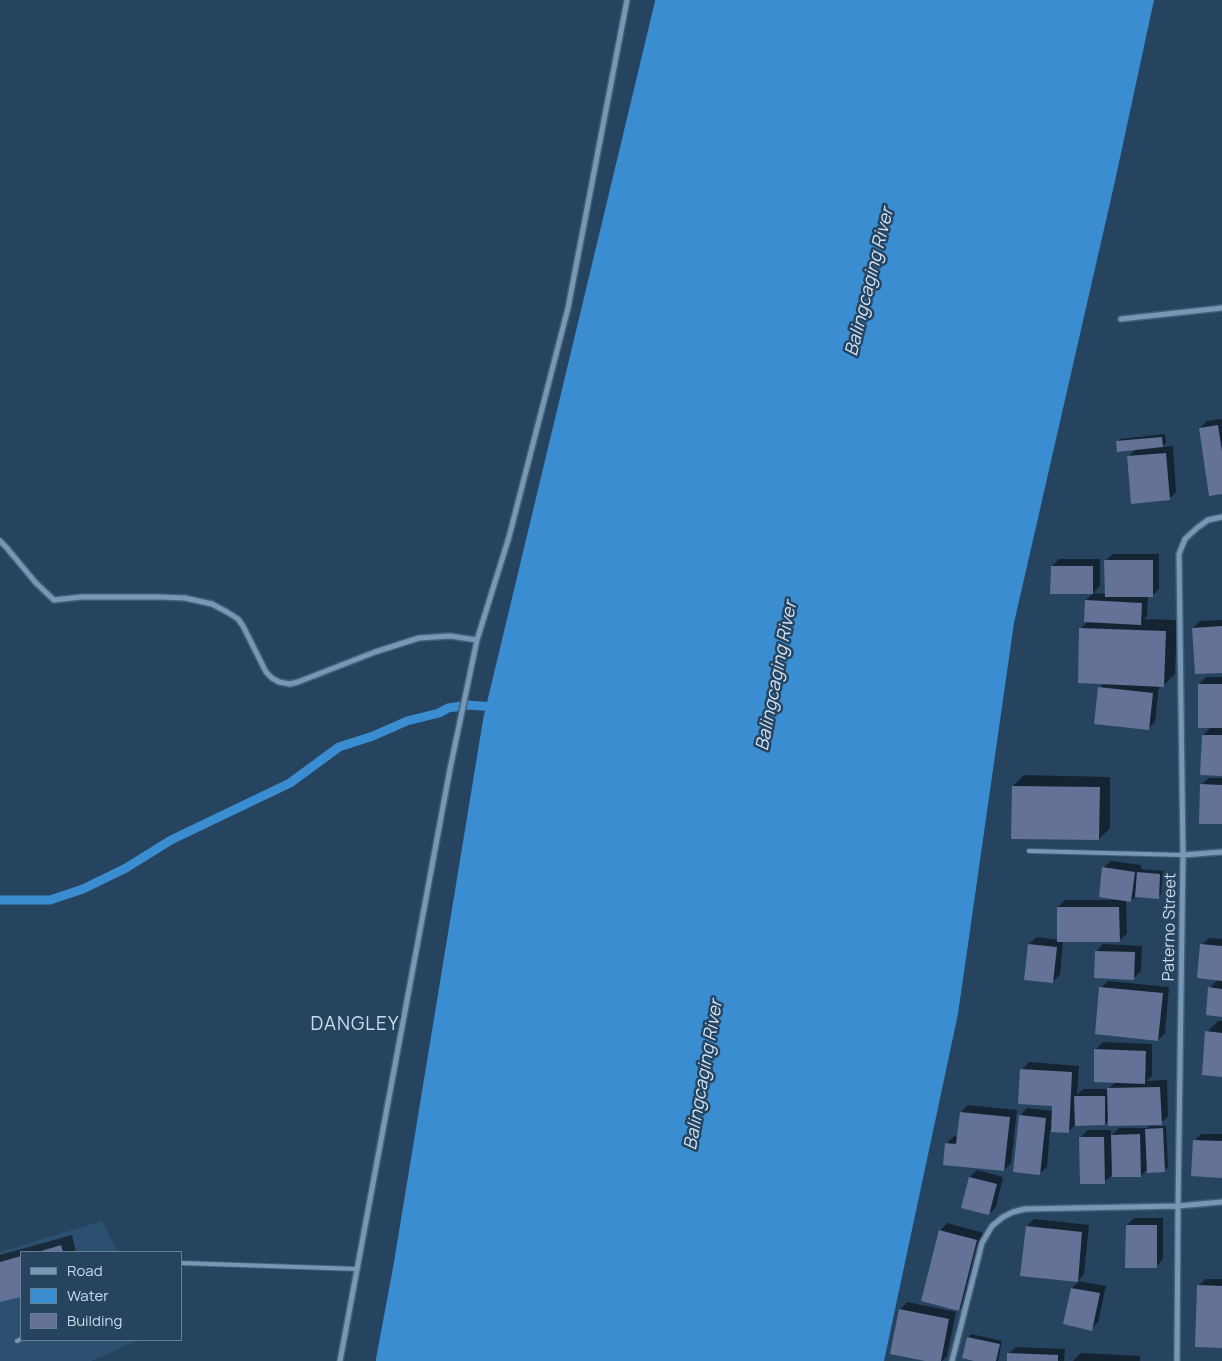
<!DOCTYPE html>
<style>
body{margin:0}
#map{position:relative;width:1222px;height:1361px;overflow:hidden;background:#26445f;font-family:Manrope,sans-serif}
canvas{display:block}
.legend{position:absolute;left:20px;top:1251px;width:162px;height:90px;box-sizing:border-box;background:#26445f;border:1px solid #688097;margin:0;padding:6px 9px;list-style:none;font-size:15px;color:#cadbeb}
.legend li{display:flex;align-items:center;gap:10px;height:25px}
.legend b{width:25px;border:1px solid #688097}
</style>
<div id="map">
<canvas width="1222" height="1361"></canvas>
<ul class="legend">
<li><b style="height:6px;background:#7697b5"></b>Road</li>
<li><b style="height:14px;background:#398dd0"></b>Water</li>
<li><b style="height:14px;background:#637296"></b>Building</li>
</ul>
</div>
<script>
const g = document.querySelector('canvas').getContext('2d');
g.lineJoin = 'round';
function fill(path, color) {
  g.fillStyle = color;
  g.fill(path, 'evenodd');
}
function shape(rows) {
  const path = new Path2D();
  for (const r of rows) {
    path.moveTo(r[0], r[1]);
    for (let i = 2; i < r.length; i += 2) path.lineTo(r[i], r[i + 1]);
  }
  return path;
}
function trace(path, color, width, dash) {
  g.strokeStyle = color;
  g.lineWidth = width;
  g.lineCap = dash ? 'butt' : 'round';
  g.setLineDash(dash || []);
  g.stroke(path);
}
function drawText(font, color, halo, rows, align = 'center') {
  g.font = font + ' Manrope,sans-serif';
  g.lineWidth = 5;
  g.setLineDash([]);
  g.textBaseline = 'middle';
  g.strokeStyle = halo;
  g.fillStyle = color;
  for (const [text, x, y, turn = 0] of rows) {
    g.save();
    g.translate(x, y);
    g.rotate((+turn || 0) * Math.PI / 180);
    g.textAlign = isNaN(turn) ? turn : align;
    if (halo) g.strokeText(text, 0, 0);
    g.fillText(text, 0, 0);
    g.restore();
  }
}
fill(shape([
 [102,1221,118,1252,21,1252,21,1340,139,1340,91,1361,0,1361,0,1252]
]), '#2c5170');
fill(shape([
 [681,0,1154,0,1115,181,1014,623,958,1014,884,1361,401,1361,418,1270,508,722]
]), '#398dd0');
fill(shape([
 [1222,419,1222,493,1200,428,1207,421],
 [1165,434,1166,443,1161,447,1173,446,1176,492,1169,499,1128,457,1136,449,1117,442,1120,439],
 [1113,554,1159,554,1159,589,1152,596,1148,596,1147,616,1144,619,1177,620,1175,674,1164,685,1159,685,1155,722,1148,729,1099,688,1104,683,1081,628,1088,621,1086,600,1093,593,1106,594,1105,561],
 [1059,559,1100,559,1100,586,1093,593,1052,566],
 [1222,620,1222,672,1193,628,1200,621],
 [1206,677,1222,677,1222,775,1203,735,1211,727,1199,684],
 [1024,775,1110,777,1110,828,1099,839,1013,786],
 [1209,778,1222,778,1222,823,1201,785],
 [1111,861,1141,865,1141,869,1163,871,1161,894,1158,898,1136,896,1131,901,1126,900,1127,934,1119,941,1063,941,1060,975,1052,982,1029,944,1037,937,1059,940,1058,907,1065,900,1117,900,1103,868],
 [1209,938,1222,939,1222,1015,1210,988,1218,979,1202,945],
 [1103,944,1142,946,1141,971,1134,978,1096,952],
 [1108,981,1169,987,1165,1033,1158,1040,1101,988],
 [1218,1021,1222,1021,1222,1076,1207,1032],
 [1103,1042,1152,1044,1152,1076,1146,1081,1167,1080,1168,1116,1161,1123,1110,1119,1105,1124,1075,1125,1068,1132,1050,1130,1047,1167,1039,1174,1020,1116,1027,1108,1053,1111,1053,1105,1022,1070,1029,1062,1079,1066,1077,1095,1083,1089,1108,1089,1116,1082,1096,1049],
 [968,1105,1017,1110,1011,1163,1004,1170,946,1144,954,1136,958,1137,961,1112],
 [1149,1126,1166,1126,1168,1167,1164,1171,1148,1168,1141,1176,1113,1174,1104,1182,1081,1137,1088,1130,1111,1130,1111,1136,1119,1128,1148,1128],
 [1201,1134,1222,1134,1222,1176,1194,1141],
 [977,1170,1003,1177,996,1207,989,1214,970,1177],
 [1134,1218,1163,1218,1163,1259,1156,1267,1127,1225],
 [1034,1219,1089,1225,1084,1274,1078,1281,1106,1286,1098,1322,1091,1329,1065,1323,1072,1288,1079,1281,1022,1275,1027,1226],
 [947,1223,984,1233,966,1302,959,1310,940,1231],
 [72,1235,76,1252,21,1252,21,1295,0,1301,0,1255],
 [1206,1279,1222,1279,1222,1347,1198,1286],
 [907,1302,956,1312,947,1356,942,1361,931,1361,900,1310],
 [971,1334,1002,1341,998,1361,979,1361,968,1338],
 [1016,1347,1065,1349,1064,1361,1008,1361,1008,1354],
 [1081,1353,1140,1356,1140,1361,1073,1361]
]), '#0007');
trace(shape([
 [0,900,50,900,83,889,126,868,171,840,290,783,339,747,373,736,407,721,439,713,448,708,468,705,494,707,510,712,520,709]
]), '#398dd0', 9);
trace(shape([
 [401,1361,418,1270,508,722,681,0]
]), '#398dd0', 50);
fill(shape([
 [1218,425,1222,452,1222,494,1209,496,1199,428],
 [1162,437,1163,447,1117,452,1116,441],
 [1166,453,1170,500,1131,504,1127,456],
 [1104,560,1153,560,1153,597,1105,597],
 [1051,566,1093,566,1093,594,1050,594],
 [1085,600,1142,603,1141,625,1084,622],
 [1222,626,1222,673,1195,674,1192,628],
 [1079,628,1166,631,1164,687,1078,683],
 [1198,684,1222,684,1222,728,1198,728],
 [1098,687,1153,693,1149,730,1094,724],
 [1202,735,1222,735,1222,776,1200,775],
 [1200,784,1222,785,1222,824,1199,824],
 [1012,786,1100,787,1099,840,1011,839],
 [1102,867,1135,872,1131,902,1099,897],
 [1137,872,1160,874,1159,899,1135,897],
 [1057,907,1119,907,1120,942,1057,942],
 [1028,944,1057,947,1053,983,1024,980],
 [1200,944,1222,946,1222,981,1197,978],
 [1095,951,1135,952,1134,980,1094,978],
 [1099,987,1163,993,1158,1041,1095,1034],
 [1208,987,1222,989,1222,1017,1206,1015],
 [1205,1031,1222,1033,1222,1077,1202,1075],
 [1094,1049,1146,1051,1145,1084,1094,1082],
 [1020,1069,1072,1072,1069,1133,1051,1132,1052,1106,1018,1104],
 [1160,1087,1162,1125,1108,1126,1107,1088],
 [1074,1096,1105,1096,1105,1125,1075,1126],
 [960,1112,1010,1117,1004,1171,943,1165,945,1143,956,1144],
 [1019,1115,1046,1118,1040,1175,1013,1172],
 [1163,1128,1165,1172,1147,1173,1145,1129],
 [1140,1134,1141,1177,1112,1177,1111,1135],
 [1079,1137,1104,1137,1105,1184,1080,1184],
 [1193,1140,1222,1141,1222,1178,1191,1176],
 [969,1177,997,1184,989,1215,961,1208],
 [1126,1225,1157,1225,1157,1268,1125,1268],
 [1026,1226,1082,1232,1078,1282,1020,1276],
 [939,1230,977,1240,959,1311,921,1301],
 [61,1245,63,1252,38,1252],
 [21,1256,21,1297,0,1302,0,1262],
 [1197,1285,1222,1286,1222,1348,1195,1347],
 [1071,1288,1100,1293,1092,1331,1063,1324],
 [899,1309,949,1319,941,1361,925,1361,890,1354],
 [967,1337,1000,1344,996,1361,974,1361,962,1358],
 [1007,1353,1058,1355,1058,1361,1007,1361]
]), '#637296');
const service = shape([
 [1029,851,1183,855],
 [181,1263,357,1269],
 [17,1341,21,1339]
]);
const minor = shape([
 [1121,319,1222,308],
 [0,541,6,547,36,583,54,600,81,597,160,597,185,598,212,604,227,612,238,619,243,626,266,672,272,678,279,682,290,684,298,682,375,652,419,638,450,636,477,640],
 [1183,855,1222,852],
 [340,1361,450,769,477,640,509,537,568,308,627,0],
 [952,1361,982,1243,992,1226,1003,1217,1013,1212,1025,1209,1178,1206,1222,1202],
 [1177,1361,1178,1206,1183,855,1179,554,1185,539,1197,528,1208,520,1222,517]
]);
trace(service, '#445f75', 6);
trace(minor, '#445f75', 8);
trace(service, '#7697b5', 4);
trace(minor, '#7697b5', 5);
drawText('16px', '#cadbeb', '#26445f', [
 ["Paterno Street",1170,927,-89]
]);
drawText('italic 18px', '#d2e5f7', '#26445f', [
 ["Balingcaging River",870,282,-76],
 ["Balingcaging River",777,676,-79],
 ["Balingcaging River",704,1075,-80]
]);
g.letterSpacing = '1px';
drawText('19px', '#cadbeb', '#26445f', [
 ["DANGLEY",355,1025]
]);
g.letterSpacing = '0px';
</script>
